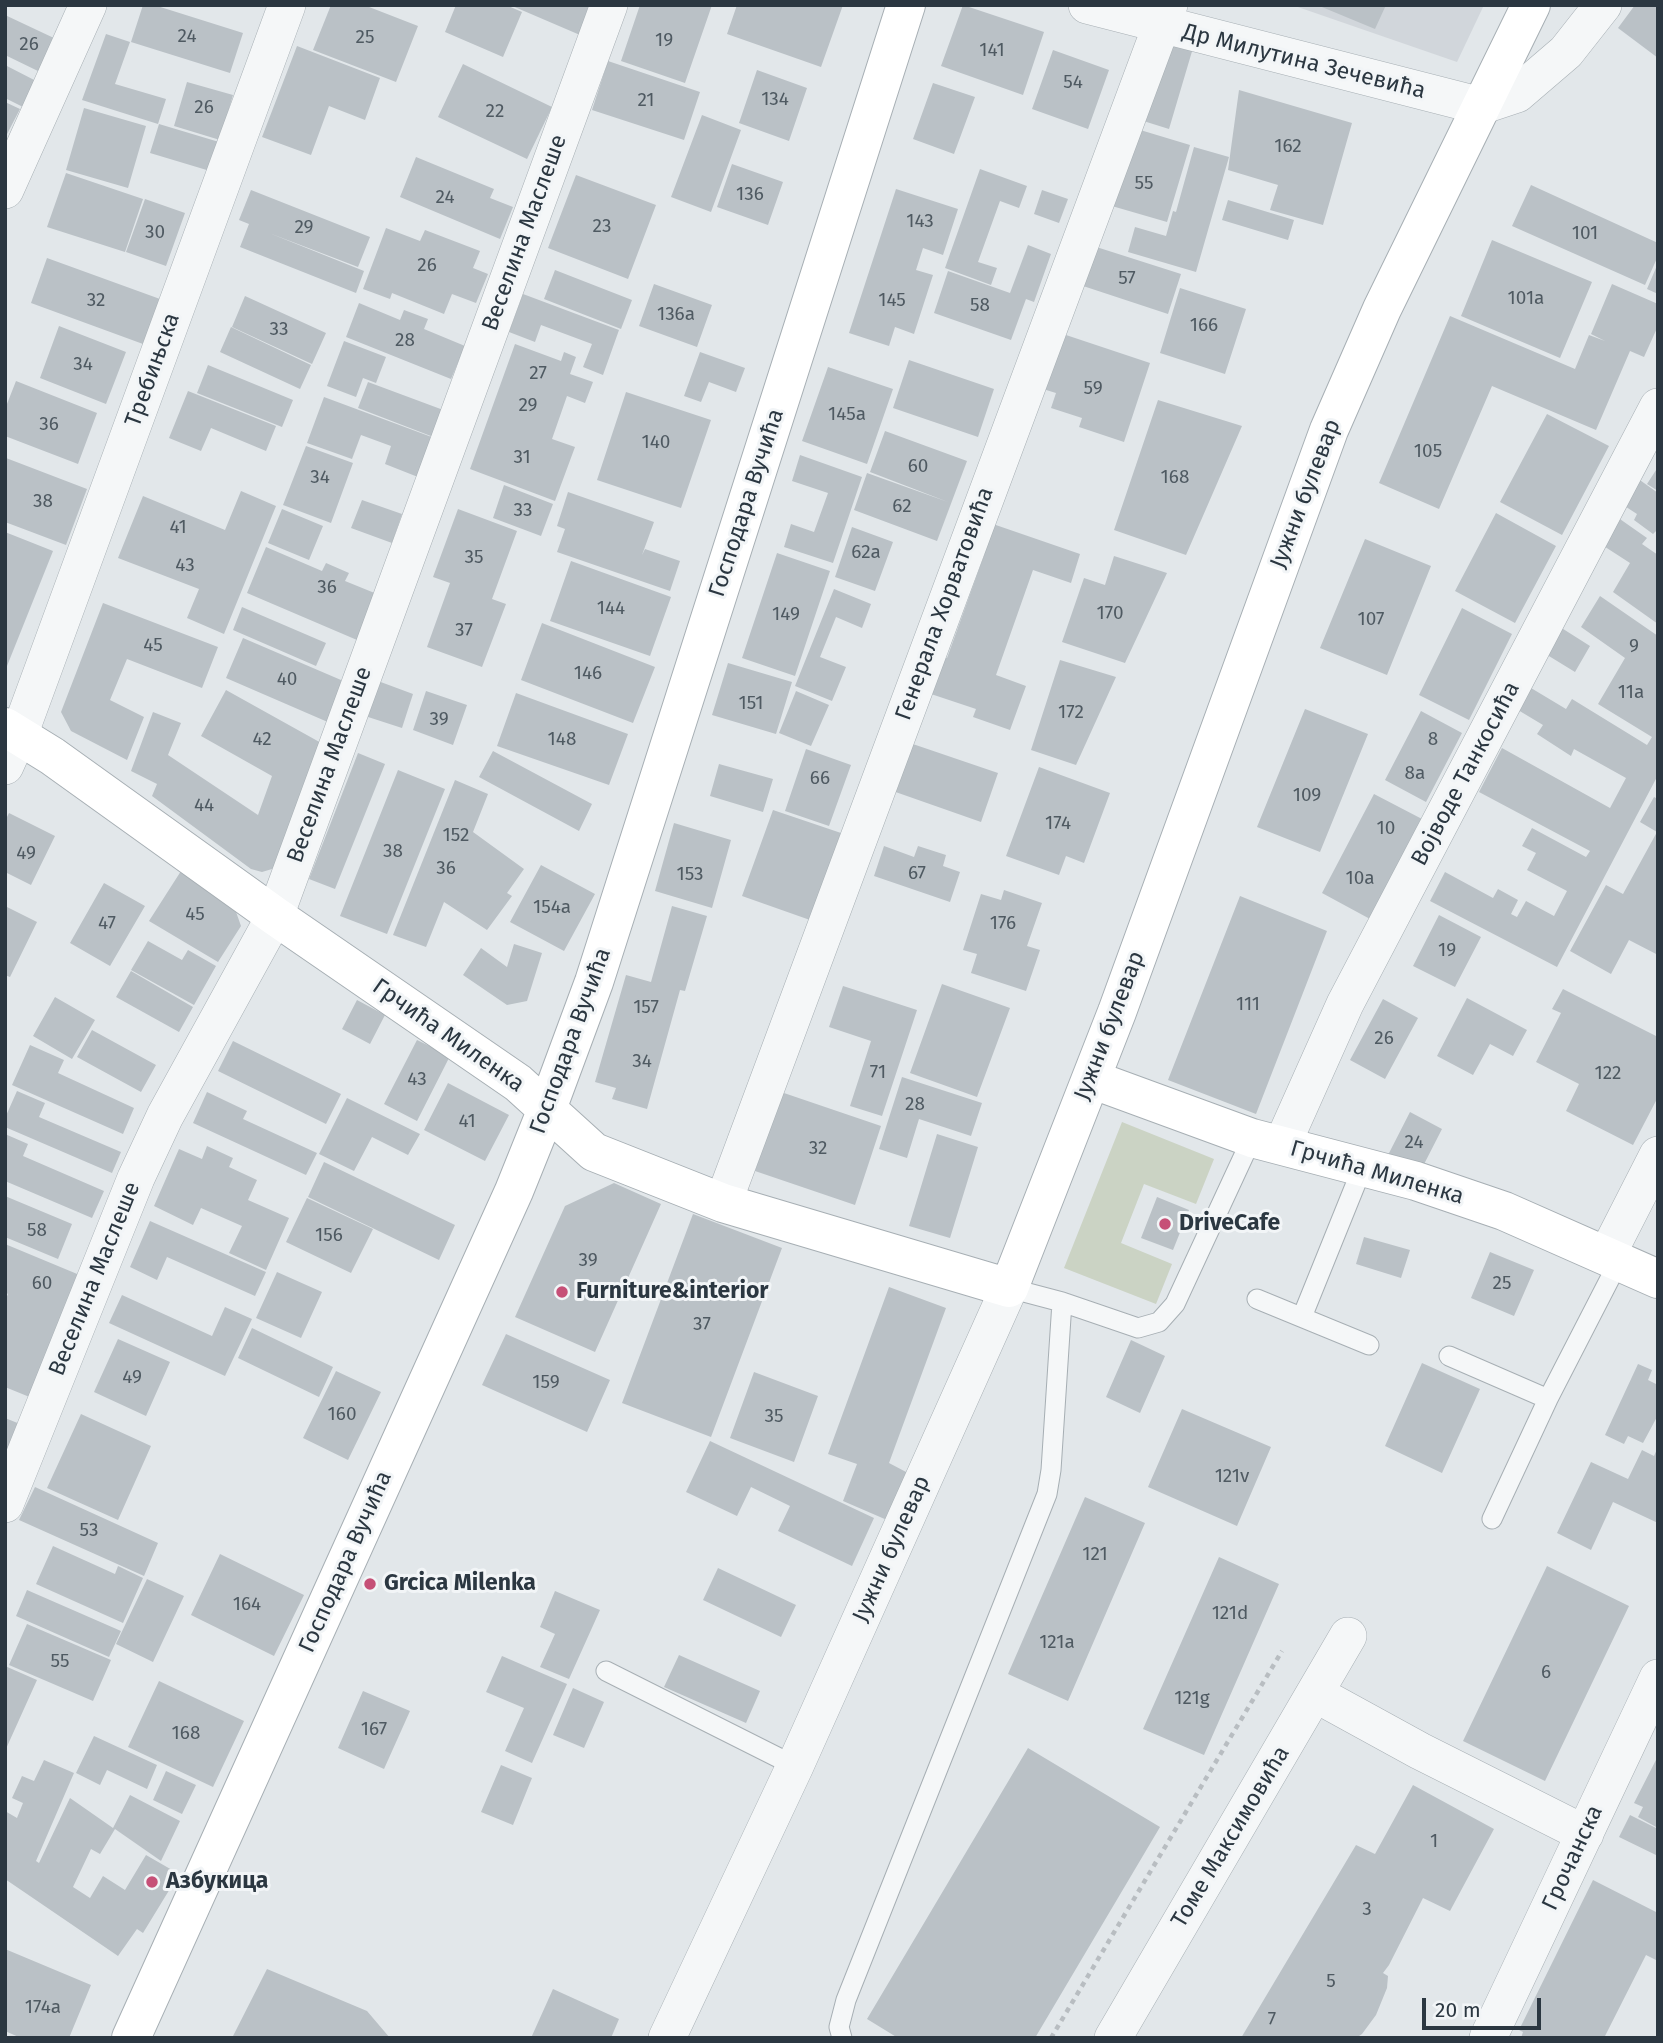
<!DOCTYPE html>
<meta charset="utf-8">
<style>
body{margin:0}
#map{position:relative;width:1663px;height:2043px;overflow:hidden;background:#e2e7ea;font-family:"Fira Sans",sans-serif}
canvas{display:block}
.frame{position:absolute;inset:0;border:7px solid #2b3741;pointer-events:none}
.scale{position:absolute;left:1422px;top:1998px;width:119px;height:32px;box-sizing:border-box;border:4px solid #2b3741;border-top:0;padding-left:9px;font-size:21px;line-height:24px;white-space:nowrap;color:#2b3741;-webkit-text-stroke:5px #f2f5f7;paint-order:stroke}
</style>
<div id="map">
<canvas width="1663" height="2043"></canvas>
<div class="frame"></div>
<div class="scale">20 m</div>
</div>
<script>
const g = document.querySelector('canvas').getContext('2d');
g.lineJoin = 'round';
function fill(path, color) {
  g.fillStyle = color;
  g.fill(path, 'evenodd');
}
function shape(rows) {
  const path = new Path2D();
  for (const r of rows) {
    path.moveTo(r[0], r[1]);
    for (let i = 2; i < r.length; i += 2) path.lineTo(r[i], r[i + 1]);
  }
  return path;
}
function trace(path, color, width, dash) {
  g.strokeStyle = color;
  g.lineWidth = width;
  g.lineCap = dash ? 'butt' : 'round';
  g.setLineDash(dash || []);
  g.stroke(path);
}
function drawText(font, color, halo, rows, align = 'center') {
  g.font = font + ' "Fira Sans",sans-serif';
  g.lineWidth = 6;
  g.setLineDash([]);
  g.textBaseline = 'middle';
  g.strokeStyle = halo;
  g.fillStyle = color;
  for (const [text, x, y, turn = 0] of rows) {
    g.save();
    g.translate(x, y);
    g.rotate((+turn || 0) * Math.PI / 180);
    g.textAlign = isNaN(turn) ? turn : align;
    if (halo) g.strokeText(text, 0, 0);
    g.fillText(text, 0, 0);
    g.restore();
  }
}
fill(shape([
 [1292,5,1484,5,1457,62]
]), '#d1d6db');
fill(shape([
 [1122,1122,1214,1159,1196,1204,1144,1184,1121,1243,1172,1264,1156,1304,1064,1268]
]), '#cbd3c4');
fill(shape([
 [143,5,154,5,243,33,230,73,131,42],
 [331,5,364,5,418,26,396,82,313,50],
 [456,5,506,5,522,12,503,57,445,32],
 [510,5,593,5,580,35],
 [640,5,712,5,685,83,621,61],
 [737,5,843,5,821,67,727,34],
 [963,5,1044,32,1023,95,941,66],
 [1317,5,1386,5,1375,29],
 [1635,5,1658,5,1658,58,1618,28],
 [5,15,56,39,40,72,5,55],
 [106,34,130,42,115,84,166,99,158,124,82,100],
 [1161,39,1193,48,1169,129,1137,119],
 [297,46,380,78,365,120,329,106,311,155,262,137],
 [1053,50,1109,70,1088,129,1032,109],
 [608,61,700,92,684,140,592,110],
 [463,64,552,107,527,159,438,117],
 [5,65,40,83,27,109,5,98],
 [757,70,807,88,789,141,739,123],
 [187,82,233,95,220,140,174,126],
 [933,83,975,97,954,154,913,139],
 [1239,90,1352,123,1323,225,1270,210,1278,185,1228,170],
 [5,102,20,109,5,138],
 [84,108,146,126,128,188,66,170],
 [702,115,741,130,711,212,671,197],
 [159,124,219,142,210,171,150,153],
 [1127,126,1190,145,1167,222,1105,204],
 [1194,147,1229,157,1196,272,1128,252,1135,227,1166,236,1173,211,1176,212],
 [416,157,494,189,490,198,513,207,500,239,400,197],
 [732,164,783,182,768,225,717,207],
 [980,169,1027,186,1019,208,1000,201,978,262,997,268,991,285,945,268],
 [66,173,143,199,125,252,47,227],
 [576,175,656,205,628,279,548,248],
 [1531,185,1658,243,1658,256,1645,285,1512,226],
 [896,189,958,209,943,255,923,248,916,270,933,275,914,334,895,327,889,346,849,333],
 [251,190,370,237,358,267,269,233,364,271,356,293,240,247,249,224,239,220],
 [1042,190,1068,199,1059,223,1034,214],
 [145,199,185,213,166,266,126,252],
 [1228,200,1294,220,1288,240,1222,220],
 [386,228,420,241,425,230,480,251,473,268,488,274,476,303,452,294,444,314,392,293,390,299,363,289],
 [1492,240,1592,282,1560,358,1461,316],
 [1087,244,1181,274,1168,314,1074,283],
 [1028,245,1051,254,1034,302,1026,299,1011,340,934,313,948,271,1010,293],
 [47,258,160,299,143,344,31,303],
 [1658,263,1658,294,1647,289],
 [555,270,632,300,621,329,544,299],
 [654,284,712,305,697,347,639,326],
 [1612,284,1658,304,1658,326,1644,357,1630,351,1596,430,1492,386,1439,509,1379,483,1450,316,1575,369,1589,335,1605,341,1591,334],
 [1180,288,1246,309,1225,374,1160,353],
 [523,294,619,330,603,375,583,367,592,344,541,325,535,342,509,332],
 [245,296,326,333,312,364,232,327],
 [359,303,400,320,404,310,428,319,424,329,465,346,451,379,346,337],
 [59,326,126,352,106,404,40,378],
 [231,327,311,365,300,389,220,352],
 [1051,330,1150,363,1124,442,1079,427,1082,418,1051,408,1056,393,1033,386],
 [344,341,386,357,376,383,363,378,356,397,327,386],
 [515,344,561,361,564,352,576,357,570,374,593,382,585,403,567,396,552,439,575,447,555,501,470,469],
 [700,352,745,368,736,392,709,382,701,402,684,396],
 [909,360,994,389,978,437,893,408],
 [208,365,293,400,282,427,197,393],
 [828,367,893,389,867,464,802,441],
 [16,381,97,413,78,464,5,436,5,409],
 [368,382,446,411,436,438,358,408],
 [188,391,276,426,266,451,211,428,201,451,169,438],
 [626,392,711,420,681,508,597,480],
 [324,397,437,439,423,479,385,464,391,446,361,435,352,459,307,443],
 [1158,400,1242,426,1186,555,1114,530],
 [1547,414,1609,446,1562,535,1500,502],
 [885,431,967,461,937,541,854,510,867,473,948,502,870,472],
 [306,446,353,463,331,523,283,505],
 [800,455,862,477,833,563,784,547,791,524,814,532,828,493,792,481],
 [6,458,87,489,66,545,5,522],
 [1658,467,1658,491,1647,484],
 [1637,478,1658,493,1658,529,1653,534,1634,520,1637,514,1620,503],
 [504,485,553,504,541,536,493,518],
 [241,491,276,506,224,634,187,618,199,589,118,558,143,496,225,530],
 [568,492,654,522,642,555,645,549,680,561,670,591,557,552,565,529,557,526],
 [362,500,402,514,392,543,351,528],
 [282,509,323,526,309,560,268,543],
 [458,509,517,531,492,599,506,604,482,667,427,647,450,583,433,577],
 [1496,513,1556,546,1515,623,1455,591],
 [1617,517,1647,538,1642,544,1658,555,1658,624,1613,592,1630,563,1599,543],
 [990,523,1080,554,1071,583,1033,570,996,675,1026,686,1010,730,973,717,976,709,925,692,938,655,947,658,985,553,980,551],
 [852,527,893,542,875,591,835,577],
 [5,532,53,551,5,671],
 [1365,539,1431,566,1387,675,1320,648],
 [266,547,322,571,326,563,349,573,345,581,377,594,357,640,247,593],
 [777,553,830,571,795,676,742,658],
 [1114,556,1167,573,1125,663,1062,642,1084,578,1105,585],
 [571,561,671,597,650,656,550,621],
 [834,589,871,604,862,628,836,617,820,657,846,667,832,701,795,686],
 [1600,596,1658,636,1658,775,1557,967,1430,901,1445,872,1493,898,1498,889,1518,900,1511,914,1517,917,1526,901,1554,916,1567,891,1527,870,1536,853,1522,846,1532,828,1586,857,1590,851,1479,792,1502,748,1610,808,1626,778,1574,749,1571,756,1537,734,1543,725,1518,710,1531,688,1566,709,1572,699,1647,745,1652,737,1598,704,1625,658,1581,627],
 [103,603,218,647,202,688,127,659,110,700,144,717,127,760,71,731,61,712],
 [242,607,326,643,316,666,233,630],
 [1462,608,1512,634,1469,720,1419,695],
 [542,623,655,667,633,723,521,680],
 [1560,627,1590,646,1575,672,1544,653],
 [243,638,348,683,330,723,226,678],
 [1060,660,1116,677,1076,765,1031,750],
 [728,663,792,682,776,734,712,715],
 [378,681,413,694,402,728,365,716],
 [226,690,323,744,279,862,272,869,262,872,251,869,152,796,157,784,131,771,153,712,181,723,168,755,258,815,272,776,201,736],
 [426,691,467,705,453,745,413,730],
 [796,691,829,705,811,746,779,733],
 [516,693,628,734,609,785,497,746],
 [1305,709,1368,734,1320,852,1257,827],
 [1421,711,1462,733,1426,802,1385,780],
 [904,741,998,773,981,822,887,789],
 [806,749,851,765,829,826,785,811],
 [493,751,592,804,579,831,479,777],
 [358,753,385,764,335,889,309,879],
 [719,764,773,779,763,812,710,796],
 [1039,767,1110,793,1084,863,1066,856,1059,875,1006,856],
 [398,770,445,789,387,934,340,916],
 [455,780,488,794,473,832,524,869,507,893,512,896,487,930,444,902,426,947,393,935],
 [1374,794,1422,819,1370,919,1322,893],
 [1654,797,1658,799,1658,955,1629,940,1611,974,1570,951,1606,885,1623,894,1657,832,1640,822],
 [773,810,841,833,810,920,742,896],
 [9,813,55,836,31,885,5,872,5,821],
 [674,823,731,840,712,908,655,891],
 [884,846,914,857,918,846,946,855,943,866,960,872,950,902,874,876],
 [541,865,595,894,564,951,510,922],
 [181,871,235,909,241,926,218,962,149,921],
 [104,883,145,906,110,966,70,943],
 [1004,890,1042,903,1027,946,1040,950,1026,991,971,973,977,954,963,950,981,894,1001,900],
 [1240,896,1327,931,1256,1114,1168,1080],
 [5,906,37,922,10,977,5,975],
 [672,906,707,916,685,991,680,990,647,1109,612,1099,616,1088,595,1082,626,975,651,982],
 [1439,915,1481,937,1455,987,1413,966],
 [148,941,182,960,188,950,216,966,194,1005,131,970],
 [514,944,542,953,527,1001,507,1005,463,975,481,948,507,967],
 [131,971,193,1007,179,1032,116,997],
 [942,984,1010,1008,977,1097,910,1073],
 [843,986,917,1010,882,1116,850,1106,871,1041,829,1027],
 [1563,989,1658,1037,1658,1097,1633,1145,1566,1111,1579,1084,1536,1062,1561,1013,1552,1009],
 [55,997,95,1020,72,1059,33,1036],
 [1467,998,1527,1030,1513,1056,1490,1044,1473,1075,1437,1056],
 [1383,999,1418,1018,1385,1079,1350,1060],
 [357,1000,385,1015,370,1044,342,1029],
 [92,1030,156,1065,141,1092,77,1057],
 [417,1040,450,1056,417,1121,384,1104],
 [233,1041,341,1094,326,1124,218,1071],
 [30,1045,64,1060,58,1073,134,1108,123,1134,12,1085],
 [902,1077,982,1103,971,1136,919,1119,907,1158,879,1149],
 [448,1083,509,1115,485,1161,424,1130],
 [17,1091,45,1103,39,1117,121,1152,112,1173,5,1127,5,1118],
 [207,1092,247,1111,243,1119,317,1153,306,1175,193,1123],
 [781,1092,881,1126,855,1205,755,1171],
 [347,1098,420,1134,408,1155,372,1137,354,1171,319,1154],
 [1410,1112,1442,1129,1419,1174,1387,1157],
 [5,1134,28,1144,23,1156,104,1191,92,1218,5,1181],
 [937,1134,978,1147,950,1238,909,1226],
 [207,1146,233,1158,229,1167,257,1180,248,1200,289,1218,266,1270,229,1253,242,1226,201,1208,193,1225,154,1206,179,1149,202,1159],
 [324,1162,455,1225,439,1260,308,1197],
 [614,1183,661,1204,595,1352,515,1317,565,1206],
 [5,1196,72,1224,58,1259,5,1237],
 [1157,1197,1189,1210,1173,1250,1141,1238],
 [307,1198,373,1229,351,1273,286,1242],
 [693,1214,782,1248,711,1437,622,1403],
 [150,1221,266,1272,255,1296,167,1257,157,1280,130,1267],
 [1364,1237,1410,1250,1401,1278,1356,1264],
 [5,1244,82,1276,32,1398,5,1387,5,1301,8,1294,5,1292],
 [1490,1252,1534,1270,1514,1316,1471,1298],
 [277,1272,322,1292,301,1338,256,1318],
 [889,1287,946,1308,889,1463,908,1473,887,1520,843,1501,857,1464,828,1454],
 [122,1295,212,1336,225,1307,252,1319,225,1376,109,1323],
 [252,1328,333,1367,319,1397,238,1358],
 [506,1334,610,1380,587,1432,482,1385],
 [118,1339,170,1362,146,1416,94,1392],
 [1131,1340,1165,1356,1140,1413,1106,1397],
 [1422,1363,1480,1389,1442,1473,1385,1446],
 [1638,1364,1652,1370,1648,1380,1658,1385,1658,1415,1643,1443,1628,1436,1624,1444,1605,1435],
 [336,1371,381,1392,348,1460,303,1438],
 [754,1372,818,1396,794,1462,730,1438],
 [1182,1409,1271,1447,1237,1526,1148,1487],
 [81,1414,151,1446,118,1520,47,1488],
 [5,1418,25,1426,13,1454,5,1451],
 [710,1441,874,1518,852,1566,778,1531,790,1506,751,1487,737,1516,686,1492],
 [1658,1447,1658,1523,1613,1502,1591,1550,1557,1533,1591,1462,1628,1479,1642,1450,1654,1456],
 [35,1487,158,1543,144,1576,19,1520],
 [1085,1497,1145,1523,1068,1701,1008,1674],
 [53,1546,115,1574,118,1566,143,1578,123,1623,36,1584],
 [220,1554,304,1595,274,1656,191,1615],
 [1219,1557,1279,1584,1204,1755,1143,1729],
 [1547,1566,1629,1606,1545,1781,1463,1741],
 [718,1568,796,1605,781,1637,703,1600],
 [147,1579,184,1596,153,1662,116,1644],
 [27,1590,121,1631,109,1657,16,1616],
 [555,1591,600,1610,569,1679,540,1667,555,1634,540,1627],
 [27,1624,111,1660,93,1701,9,1665],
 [679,1655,760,1691,746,1723,664,1687],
 [502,1656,567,1684,532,1763,505,1751,524,1708,486,1692],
 [5,1666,37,1680,5,1751],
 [159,1681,244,1721,213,1787,128,1747],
 [573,1688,604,1702,584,1748,553,1735],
 [363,1691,410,1711,384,1769,338,1748],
 [94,1736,157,1765,147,1789,107,1770,100,1785,76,1773],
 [1028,1748,1160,1827,1035,2038,898,2038,867,2019],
 [1658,1756,1658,1828,1638,1817,1643,1807,1634,1803],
 [44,1760,74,1773,36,1861,39,1863,70,1798,113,1828,130,1795,180,1821,161,1861,115,1829,100,1854,91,1849,73,1887,90,1898,103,1876,125,1890,146,1855,179,1874,143,1933,137,1929,118,1956,5,1879,5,1811,17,1818,23,1803,12,1798,22,1776,34,1781],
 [501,1765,532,1778,513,1825,481,1812],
 [166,1771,196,1785,182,1814,153,1800],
 [1413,1785,1494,1829,1450,1911,1423,1898,1389,1965,1383,1973,1388,1976,1387,1988,1376,2015,1362,2034,1356,2038,1241,2038,1356,1845,1375,1854],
 [1630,1815,1658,1829,1658,1856,1619,1837],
 [1593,1880,1658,1913,1658,1961,1646,1955,1604,2038,1521,2038,1523,2032,1519,2030],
 [5,1949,91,1985,69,2038,21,2038,5,2031],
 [267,1969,367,2011,390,2038,232,2038],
 [553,1989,619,2019,611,2038,531,2038]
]), '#bac1c6');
const lane = shape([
 [1009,1288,1062,1302,1138,1328,1159,1322,1175,1304,1252,1138],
 [1257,1299,1369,1345],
 [1302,1317,1363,1166],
 [1449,1356,1548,1399],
 [1492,1519,1548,1399,1619,1261],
 [606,1671,795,1766],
 [842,2038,839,2027,846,2000,1047,1494,1051,1470,1062,1302]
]);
const street = shape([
 [1087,5,1481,106,1517,94,1566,52,1603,5],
 [5,190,88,5],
 [5,766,19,735,287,5],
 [1282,1145,1345,1004,1658,407],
 [723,1203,1169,5],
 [1607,1255,1658,1155],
 [5,1504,136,1178,165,1116,275,916,609,5],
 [1316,1694,1420,1751,1585,1834],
 [667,2038,795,1766,1009,1288],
 [1113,2038,1348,1636],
 [1488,2038,1658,1678]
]);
const secondary = shape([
 [5,727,52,756,275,916,518,1083,594,1152,723,1203,1009,1288,1117,1012,1329,430,1382,309,1531,5],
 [1091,1079,1252,1138,1416,1181,1504,1211,1658,1279],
 [131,2038,514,1191,547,1109,594,982,906,5]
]);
trace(lane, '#a7afb4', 21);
trace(street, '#a7afb4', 38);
trace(secondary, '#a7afb4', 40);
trace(shape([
 [1051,2038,1282,1651]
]), '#b8bdc1', 4.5, [5, 5]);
trace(lane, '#f5f7f8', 19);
trace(street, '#f5f7f8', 37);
trace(secondary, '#fff', 38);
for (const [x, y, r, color] of [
 [1165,1224,7,"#c65077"],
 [562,1292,7,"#c65077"],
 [370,1584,7,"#c65077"],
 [152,1882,7,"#c65077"]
]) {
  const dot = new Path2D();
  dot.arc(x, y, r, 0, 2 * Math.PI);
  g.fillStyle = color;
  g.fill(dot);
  trace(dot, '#f2f5f7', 2.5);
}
drawText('19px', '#4f5a62', null, [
 ["24",187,37],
 ["25",365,38],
 ["19",664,41],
 ["26",29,45],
 ["141",992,51],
 ["54",1073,83],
 ["134",775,100],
 ["21",646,101],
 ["26",204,108],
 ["22",495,112],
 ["162",1288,147],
 ["55",1144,184],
 ["136",750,195],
 ["24",445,198],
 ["143",920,222],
 ["23",602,227],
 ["29",304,228],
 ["30",155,233],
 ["101",1585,234],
 ["26",427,266],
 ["57",1127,279],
 ["101a",1526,299],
 ["32",96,301],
 ["145",892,301],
 ["58",980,306],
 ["136a",676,315],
 ["166",1204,326],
 ["33",279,330],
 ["28",405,341],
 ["34",83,365],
 ["27",538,374],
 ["59",1093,389],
 ["29",528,406],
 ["145a",847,415],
 ["36",49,425],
 ["140",656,443],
 ["105",1428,452],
 ["31",522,458],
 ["60",918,467],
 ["34",320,478],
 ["168",1175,478],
 ["38",43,502],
 ["62",902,507],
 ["33",523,511],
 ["41",178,528],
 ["62a",866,553],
 ["35",474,558],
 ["43",185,566],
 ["36",327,588],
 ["144",611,609],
 ["170",1110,614],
 ["149",786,615],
 ["107",1371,620],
 ["37",464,631],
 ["45",153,646],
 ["9",1634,647],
 ["146",588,674],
 ["40",287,680],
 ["11a",1631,693],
 ["151",751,704],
 ["172",1071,713],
 ["39",439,720],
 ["42",262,740],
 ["148",562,740],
 ["8",1433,740],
 ["8a",1415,774],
 ["66",820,779],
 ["109",1307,796],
 ["44",204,806],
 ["174",1058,824],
 ["10",1386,829],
 ["152",456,836],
 ["38",393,852],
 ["49",26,854],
 ["36",446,869],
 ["67",917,874],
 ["153",690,875],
 ["10a",1360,879],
 ["154a",552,908],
 ["45",195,915],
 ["47",107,924],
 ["176",1003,924],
 ["19",1447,951],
 ["111",1248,1005],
 ["157",646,1008],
 ["26",1384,1039],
 ["34",642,1062],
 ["71",878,1073],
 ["122",1608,1074],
 ["43",417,1080],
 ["28",915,1105],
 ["41",467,1122],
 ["24",1414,1143],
 ["32",818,1149],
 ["58",37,1231],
 ["156",329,1236],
 ["39",588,1261],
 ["60",42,1284],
 ["25",1502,1284],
 ["37",702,1325],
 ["49",132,1378],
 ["159",546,1383],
 ["160",342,1415],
 ["35",774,1417],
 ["121v",1232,1477],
 ["53",89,1531],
 ["121",1095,1555],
 ["164",247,1605],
 ["121d",1230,1614],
 ["121a",1057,1643],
 ["55",60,1662],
 ["6",1546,1673],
 ["121g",1192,1699],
 ["167",374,1730],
 ["168",186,1734],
 ["1",1434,1842],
 ["3",1367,1910],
 ["5",1331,1982],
 ["174a",43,2008],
 ["7",1272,2020]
]);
drawText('23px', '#2b3741', '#f2f5f7', [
 ["Др Милутина Зечевића",1304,62,14],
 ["Веселина Маслеше",525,233,-70],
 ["Требињска",153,370,-70],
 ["Јужни булевар",1306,494,-69],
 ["Господара Вучића",747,503,-72],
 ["Генерала Хорватовића",945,604,-70],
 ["Веселина Маслеше",330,765,-70],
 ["Војводе Танкосића",1466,774,-62],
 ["Јужни булевар",1110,1026,-69],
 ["Грчића Миленка",448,1036,35],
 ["Господара Вучића",571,1041,-70],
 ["Грчића Миленка",1377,1173,16],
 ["Веселина Маслеше",95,1279,-68],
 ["Јужни булевар",892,1549,-66],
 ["Господара Вучића",346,1562,-66],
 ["Томе Максимовића",1231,1837,-59],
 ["Грочанска",1573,1858,-65]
]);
drawText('bold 23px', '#2b3741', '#f2f5f7', [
 ["DriveCafe",1179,1224],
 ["Furniture&interior",576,1292],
 ["Grcica Milenka",384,1584],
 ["Азбукица",166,1882]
], 'left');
</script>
